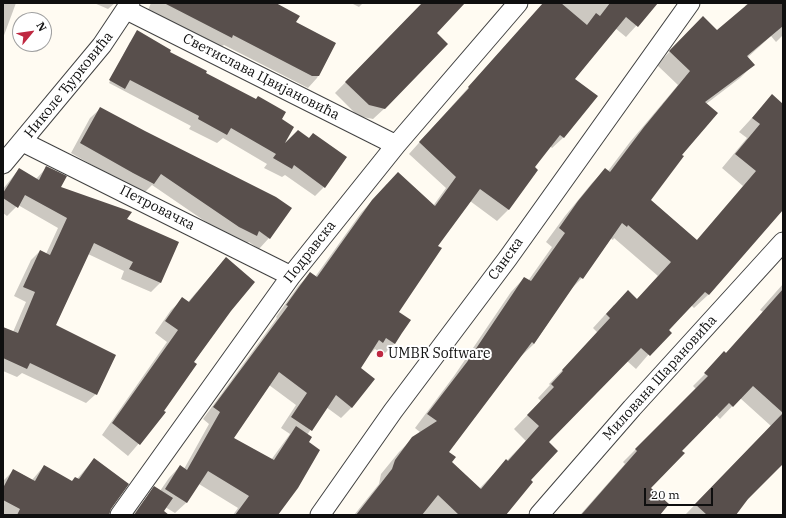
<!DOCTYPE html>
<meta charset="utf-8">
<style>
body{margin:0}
#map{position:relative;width:786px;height:518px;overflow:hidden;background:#fffbf2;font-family:"IBM Plex Serif",serif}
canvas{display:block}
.frame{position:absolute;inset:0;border:4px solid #0f0f0f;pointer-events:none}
.north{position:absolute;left:12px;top:12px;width:40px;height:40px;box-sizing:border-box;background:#fff;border:1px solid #9f9f9f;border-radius:50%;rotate:61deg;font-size:11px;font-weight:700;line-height:16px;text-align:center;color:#0f0f0f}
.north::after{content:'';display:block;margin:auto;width:14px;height:18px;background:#bf2841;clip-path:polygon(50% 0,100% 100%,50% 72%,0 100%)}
.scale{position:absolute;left:644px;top:488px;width:69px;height:18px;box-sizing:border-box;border:2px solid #0f0f0f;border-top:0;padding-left:5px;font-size:12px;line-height:14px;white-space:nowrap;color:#0f0f0f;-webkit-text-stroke:3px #fff;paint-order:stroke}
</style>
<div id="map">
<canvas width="786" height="518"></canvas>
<div class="frame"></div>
<div class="north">N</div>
<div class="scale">20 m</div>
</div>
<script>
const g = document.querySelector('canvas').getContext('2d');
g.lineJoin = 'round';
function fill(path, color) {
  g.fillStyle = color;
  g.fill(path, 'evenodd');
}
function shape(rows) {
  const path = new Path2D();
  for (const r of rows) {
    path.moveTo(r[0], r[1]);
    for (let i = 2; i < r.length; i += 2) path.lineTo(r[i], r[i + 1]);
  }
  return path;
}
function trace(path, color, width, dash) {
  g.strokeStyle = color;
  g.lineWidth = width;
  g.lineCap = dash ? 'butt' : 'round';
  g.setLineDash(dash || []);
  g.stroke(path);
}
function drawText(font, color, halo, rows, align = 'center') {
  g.font = font + ' "IBM Plex Serif",serif';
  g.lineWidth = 4;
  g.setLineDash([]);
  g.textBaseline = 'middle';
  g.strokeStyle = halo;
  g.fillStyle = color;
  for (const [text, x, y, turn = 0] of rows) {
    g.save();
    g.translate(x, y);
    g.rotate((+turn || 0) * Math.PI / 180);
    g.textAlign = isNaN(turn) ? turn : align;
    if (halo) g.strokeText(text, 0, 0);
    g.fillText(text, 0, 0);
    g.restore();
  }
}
fill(shape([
 [3,3,16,3,3,38],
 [94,3,115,3,108,9],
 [151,3,274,3,295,23,335,43,317,78,308,88,224,45,222,46,183,27,182,28,148,10],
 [351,3,363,3,359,7],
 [420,3,463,3,436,33,385,108,373,119,358,116,335,93,422,4],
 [544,3,657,3,626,37,615,28,574,79,564,137,552,148,550,146,534,168,537,170,508,210,497,221,470,201,436,246,397,312,409,320,394,344,383,355,375,349,371,353,370,352,360,368,352,407,341,418,326,407,307,435,277,515,233,515,238,508,199,484,187,502,175,513,165,507,159,515,132,515,155,487,160,491,169,478,180,466,184,469,209,424,203,419,277,318,276,317,299,285,310,274,315,277,361,213,387,184,433,206,446,188,409,154],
 [269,385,296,405,281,428,290,434,271,460,233,438],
 [748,3,783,3,783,35,776,42,771,36,747,58,753,65,740,78,706,104,681,155,650,200,696,241,743,186,722,168,747,138,739,132,772,96,783,105,783,207,708,295,694,308,691,305,636,369,627,361,547,442,530,480,506,514,507,515,354,515,379,484,381,474,399,452,413,438,421,433,415,428,454,376,511,292,524,278,528,281,552,247,546,242,565,216,592,183,605,170,608,171,630,142,678,85,657,65,689,31,717,31,746,7,745,6],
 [610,238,613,240,614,238,658,276,636,300,614,305,593,328,598,333,549,384,550,385,538,398,541,401,514,429,526,441,479,489,450,463,448,452,520,357,534,344,570,290,582,278],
 [130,42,169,53,281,119,282,146,324,187,315,196,285,175,282,177,264,168,267,164,223,138,217,143,189,129,191,126,109,83],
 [101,108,269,238,259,249,249,242,245,245,228,237,152,185,143,194,71,153,90,118],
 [47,167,59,187,178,243,160,283,151,292,121,279,124,271,88,254,55,326,96,394,86,403,22,373,17,377,3,371,3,328,13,332,26,302,14,296,31,260,40,251,46,254,58,228,18,205,7,216,3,213,3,189,19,169,36,179],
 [226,258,230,311,193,363,163,411,165,413,128,456,102,435,167,342,155,333,171,310,183,299,188,302],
 [783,284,783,462,733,515,685,515,771,426,740,398,720,419,716,415,681,451,650,488,658,515,580,515,625,464,623,462,696,389,693,386,725,354,763,312,760,310],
 [94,459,101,515,3,515,3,481,14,470,32,480,44,466,71,482,77,479]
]), '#0003');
fill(shape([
 [164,3,276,3,300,16,296,22,336,43,319,76,312,76,233,35,232,38],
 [422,3,465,3,437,33,448,44,385,109,369,105,345,82],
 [543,3,561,3,587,25,596,13,600,16,610,3,658,3,638,27,626,17,575,79,598,96,564,138,560,135,535,167,538,170,509,210,480,189,438,246,442,248,399,312,411,320,402,333,395,344,386,338,383,343,379,340,361,368,375,379,352,408,336,395,312,431,291,417,307,393,279,372,234,438,274,460,296,426,312,437,309,442,320,450,298,488,278,515,235,515,249,496,208,471,187,503,165,489,180,465,187,470,220,412,213,407,288,306,286,305,299,287,310,272,317,277,372,200,398,172,435,206,456,177,419,142,469,88,468,87],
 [749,3,783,3,783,26,747,56,755,65,705,102,718,113,682,155,684,156,651,200,697,240,756,171,735,154,760,124,752,118,772,94,783,104,783,210,709,295,705,292,669,330,672,333,650,356,641,348,549,442,558,451,531,480,533,482,506,515,459,515,438,495,422,515,356,515,392,469,395,460,412,437,437,421,427,414,467,362,524,277,531,281,565,233,559,228,578,201,605,168,610,172,644,127,690,71,669,51,703,16,717,30],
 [622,223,627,227,628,225,671,262,637,299,628,290,606,314,610,318,562,370,563,371,551,384,554,387,527,415,539,426,508,461,506,459,481,489,452,462,456,457,449,452,532,342,534,344,580,277,583,279],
 [137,30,171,50,170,52,207,71,206,73,256,99,258,96,286,112,282,119,294,127,285,143,298,130,309,138,313,133,347,157,325,188,294,165,292,169,273,158,276,154,231,128,227,135,198,119,199,116,130,80,125,89,109,80],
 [100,107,145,131,276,197,292,208,270,239,259,231,257,236,239,227,161,174,154,184,133,173,80,143],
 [46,166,67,176,61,187,132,212,127,219,179,242,161,283,129,269,133,262,94,243,56,325,116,355,97,395,30,363,27,369,3,358,3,327,18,333,35,292,23,287,40,250,50,255,67,218,25,195,18,208,3,198,3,193,19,168,39,180],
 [226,257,255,282,231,311,194,362,197,364,164,411,166,412,140,445,112,423,178,330,165,321,182,297,189,302],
 [783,289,783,464,748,499,736,515,707,515,695,504,783,413,753,386,733,407,729,403,682,451,685,453,651,488,669,504,660,515,581,515,637,451,635,449,708,376,704,373,724,351,726,353],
 [94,458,129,484,111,509,109,515,17,515,20,509,3,500,3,488,13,469,35,481,44,465,72,481,75,477,79,479],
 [154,486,173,498,164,511,169,515,134,515]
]), '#584f4c');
const street = shape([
 [127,10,396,145],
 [23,142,291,276],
 [3,164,102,45,130,3],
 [120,515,291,276,396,145,518,3],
 [320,515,393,411,508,258,690,3],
 [539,515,632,408,783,242]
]);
trace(street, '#424242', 21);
trace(street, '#fff', 19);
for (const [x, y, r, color] of [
 [380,354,4,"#bf2841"]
]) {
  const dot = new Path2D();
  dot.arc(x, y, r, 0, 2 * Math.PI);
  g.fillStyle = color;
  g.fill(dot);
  trace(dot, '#fff', 1.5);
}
drawText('14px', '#0f0f0f', '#fff', [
 ["Светислава Цвијановића",261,77,27],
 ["Николе Ђурковића",69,85,-51],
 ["Петровачка",157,208,27],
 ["Подравска",310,252,-52],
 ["Санска",506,259,-54],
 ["Милована Шарановића",660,378,-48]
]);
drawText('14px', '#0f0f0f', '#fff', [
 ["UMBR Software",388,354]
], 'left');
</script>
